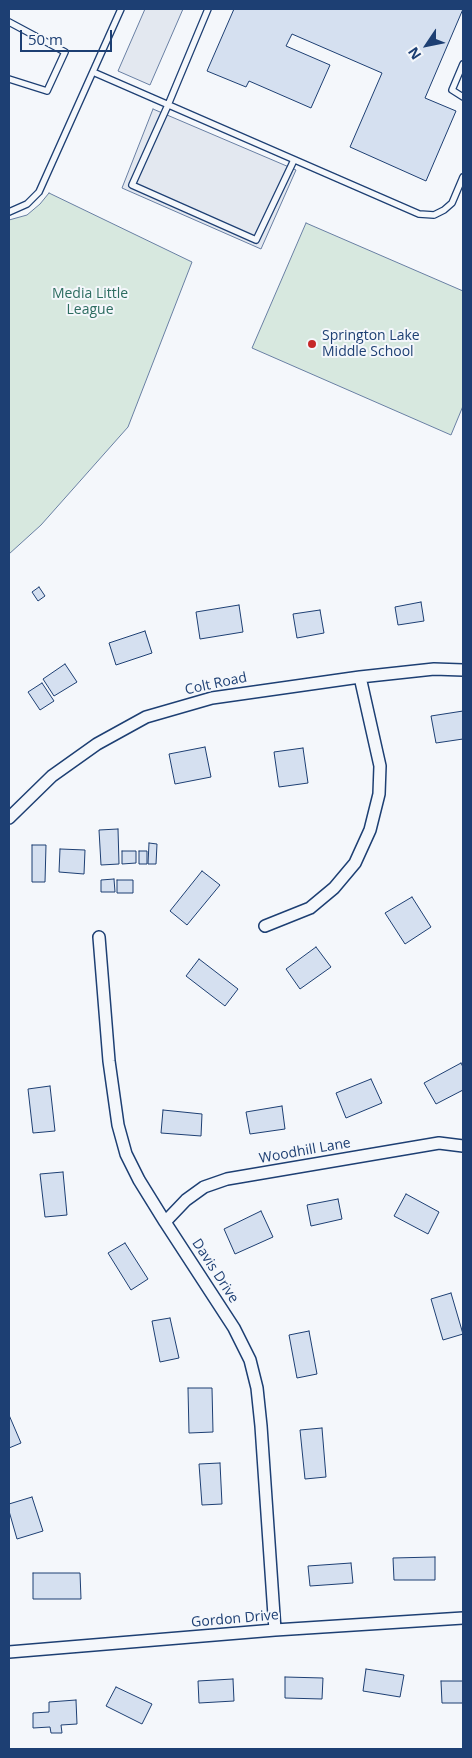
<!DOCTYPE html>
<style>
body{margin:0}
#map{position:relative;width:472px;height:1758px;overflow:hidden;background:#f4f7fb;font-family:"Open Sans",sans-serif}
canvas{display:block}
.frame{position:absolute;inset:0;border:10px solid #1d3f73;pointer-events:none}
.north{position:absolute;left:402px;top:20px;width:50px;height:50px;-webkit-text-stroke:4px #f4f7fb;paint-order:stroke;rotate:236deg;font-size:14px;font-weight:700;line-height:20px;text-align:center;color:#1d3f73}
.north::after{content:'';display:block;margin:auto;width:18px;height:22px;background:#1d3f73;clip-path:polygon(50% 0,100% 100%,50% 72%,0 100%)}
.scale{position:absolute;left:20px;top:30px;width:92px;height:22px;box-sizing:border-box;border:2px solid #1d3f73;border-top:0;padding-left:6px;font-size:15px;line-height:18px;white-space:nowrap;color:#1d3f73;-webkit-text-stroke:4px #f4f7fb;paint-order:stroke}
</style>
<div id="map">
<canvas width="472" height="1758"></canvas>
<div class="frame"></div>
<div class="north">N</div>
<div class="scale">50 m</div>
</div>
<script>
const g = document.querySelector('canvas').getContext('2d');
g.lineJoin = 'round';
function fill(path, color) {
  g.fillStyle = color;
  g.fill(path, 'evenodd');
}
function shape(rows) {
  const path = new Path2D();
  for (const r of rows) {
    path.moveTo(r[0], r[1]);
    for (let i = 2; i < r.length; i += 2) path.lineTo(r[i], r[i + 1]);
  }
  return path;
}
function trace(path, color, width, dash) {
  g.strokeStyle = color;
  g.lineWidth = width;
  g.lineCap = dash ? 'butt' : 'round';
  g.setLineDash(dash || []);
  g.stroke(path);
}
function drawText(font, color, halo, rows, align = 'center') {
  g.font = font + ' "Open Sans",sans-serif';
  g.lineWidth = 4;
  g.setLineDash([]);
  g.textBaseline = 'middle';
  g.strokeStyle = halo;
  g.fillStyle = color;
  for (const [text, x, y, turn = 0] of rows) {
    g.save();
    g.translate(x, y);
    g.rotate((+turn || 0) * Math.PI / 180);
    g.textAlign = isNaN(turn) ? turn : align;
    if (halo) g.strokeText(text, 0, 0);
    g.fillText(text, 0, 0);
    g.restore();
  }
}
const green = shape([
 [49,193,192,262,128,427,41,525,9,554,9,220,27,215,40,204,49,193],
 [306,223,463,291,463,406,451,435,252,348,306,223]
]);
fill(green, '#d7e8df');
trace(green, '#687fa3', 1);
const parking = shape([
 [145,9,183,9,150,85,118,71,145,9],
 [153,109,296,170,261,249,122,188,153,109]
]);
fill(parking, '#e3e8f0');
trace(parking, '#687fa3', 1);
const building = shape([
 [234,9,463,9,425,98,456,111,426,181,350,147,382,73,292,34,286,46,330,65,311,108,249,81,246,87,207,71,234,9],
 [39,587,45,596,38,601,32,592,39,587],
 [421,602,424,621,398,625,395,607,421,602],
 [239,605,243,632,200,639,196,612,239,605],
 [320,610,324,633,297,638,293,614,320,610],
 [145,631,152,653,116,665,109,643,145,631],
 [65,664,77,682,54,696,43,679,65,664],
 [42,683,54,701,40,710,28,692,42,683],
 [463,711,463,739,436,743,431,716,463,711],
 [205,747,211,777,175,784,169,754,205,747],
 [303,748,308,783,279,787,274,752,303,748],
 [118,829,119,864,101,865,99,830,118,829],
 [149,843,157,844,156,864,148,864,149,843],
 [32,845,46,845,45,882,32,882,32,845],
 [60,849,85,850,84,874,59,872,60,849],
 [122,851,136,851,136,863,122,864,122,851],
 [139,851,147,851,147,864,139,864,139,851],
 [202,871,220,885,187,925,170,911,202,871],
 [114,879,115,892,101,892,101,880,114,879],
 [117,880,133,880,133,893,117,893,117,880],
 [412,897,431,927,405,944,385,913,412,897],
 [316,947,331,967,300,989,286,969,316,947],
 [199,959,238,989,225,1006,186,976,199,959],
 [461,1063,463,1067,463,1090,436,1104,424,1083,461,1063],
 [371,1079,382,1103,346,1118,336,1093,371,1079],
 [50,1086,55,1131,33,1133,28,1089,50,1086],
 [282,1106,285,1129,250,1134,246,1112,282,1106],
 [163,1110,202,1114,201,1136,161,1133,163,1110],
 [63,1172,67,1215,45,1217,40,1174,63,1172],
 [406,1194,439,1212,428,1234,394,1216,406,1194],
 [338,1199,342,1219,311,1226,307,1205,338,1199],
 [261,1211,273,1237,235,1254,224,1229,261,1211],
 [125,1243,148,1279,131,1290,108,1253,125,1243],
 [451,1293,463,1334,443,1340,431,1299,451,1293],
 [170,1318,179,1358,160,1362,152,1321,170,1318],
 [309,1331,317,1374,297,1378,289,1335,309,1331],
 [188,1388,212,1388,213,1432,189,1433,188,1388],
 [9,1415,21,1443,9,1448,9,1415],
 [322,1428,326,1477,305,1479,300,1430,322,1428],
 [220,1463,222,1504,202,1505,199,1464,220,1463],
 [32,1497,43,1531,17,1539,9,1511,9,1504,32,1497],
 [435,1557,435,1580,394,1580,393,1558,435,1557],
 [351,1563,353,1583,310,1586,308,1566,351,1563],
 [33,1573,80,1573,81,1599,33,1599,33,1573],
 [366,1669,404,1675,400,1697,363,1691,366,1669],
 [285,1677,323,1678,322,1699,285,1698,285,1677],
 [233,1679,234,1701,199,1703,198,1681,233,1679],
 [441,1681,463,1681,463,1703,442,1703,441,1681],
 [116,1687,152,1704,142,1724,106,1706,116,1687],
 [76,1700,77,1724,61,1725,62,1733,51,1733,50,1727,33,1728,33,1713,49,1712,49,1702,76,1700]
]);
fill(building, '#d5e0f0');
trace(building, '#1d3f73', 1);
const service = shape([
 [208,9,168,105,132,185,256,240,294,160],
 [9,22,65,52,47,91,9,79],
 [463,64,452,90,463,97],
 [93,72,419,214,434,215,444,210,452,203,463,177],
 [9,212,27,204,39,192,121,9]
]);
const minor = shape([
 [9,818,52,776,97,744,146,717,212,698,360,677,434,669,463,670],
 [265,926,310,908,334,888,355,863,370,830,379,794,380,766,360,677],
 [99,937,109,1061,118,1125,126,1154,139,1180,165,1222,234,1328,250,1360,257,1388,261,1426,275,1630],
 [165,1222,186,1200,204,1187,227,1179,439,1143,463,1146],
 [9,1652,275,1630,463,1618]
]);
trace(service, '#1d3f73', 8);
trace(minor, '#1d3f73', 14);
trace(service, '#f4f7fb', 5.5);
trace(minor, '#f4f7fb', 11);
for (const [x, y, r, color] of [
 [312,344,5,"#c62828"]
]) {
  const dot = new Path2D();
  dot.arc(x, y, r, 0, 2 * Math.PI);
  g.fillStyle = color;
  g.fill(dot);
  trace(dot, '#f4f7fb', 2);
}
drawText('14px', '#2c6c60', '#f4f7fb', [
 ["Media Little",90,294],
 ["League",90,310]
]);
drawText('14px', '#1d3f73', '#f4f7fb', [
 ["Springton Lake",322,336],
 ["Middle School",322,352]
], 'left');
drawText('14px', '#1d3f73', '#f4f7fb', [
 ["Colt Road",216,684,-12],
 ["Woodhill Lane",305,1151,-10],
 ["Davis Drive",215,1271,57],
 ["Gordon Drive",235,1619,-5]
]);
</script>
